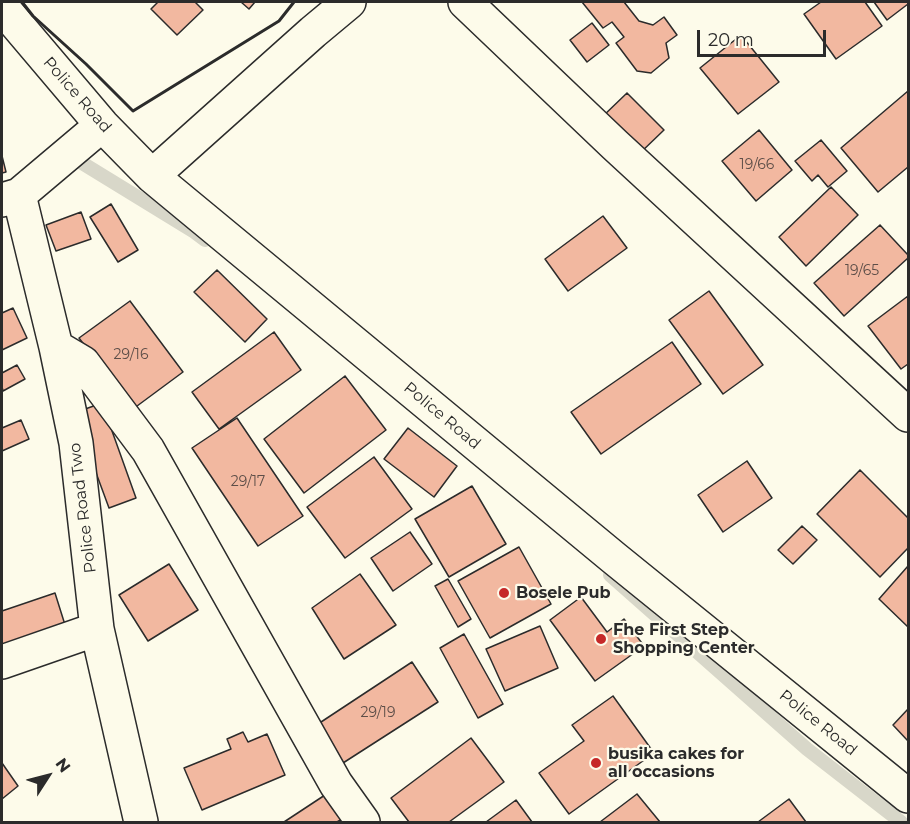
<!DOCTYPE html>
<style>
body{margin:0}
#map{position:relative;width:910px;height:824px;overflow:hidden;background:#fdfbea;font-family:Montserrat,sans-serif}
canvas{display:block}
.frame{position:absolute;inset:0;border:3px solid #2b2b2b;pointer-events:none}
.north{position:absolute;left:18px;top:746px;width:60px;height:60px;-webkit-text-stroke:4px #fdfbea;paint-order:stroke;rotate:54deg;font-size:16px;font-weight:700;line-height:24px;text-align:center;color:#2b2b2b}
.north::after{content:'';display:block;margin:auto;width:21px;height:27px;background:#2b2b2b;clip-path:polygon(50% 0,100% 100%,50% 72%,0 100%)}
.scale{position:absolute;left:697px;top:30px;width:129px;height:27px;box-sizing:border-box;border:3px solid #2b2b2b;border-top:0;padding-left:8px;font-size:18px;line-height:21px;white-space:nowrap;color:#2b2b2b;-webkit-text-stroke:4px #fdfbea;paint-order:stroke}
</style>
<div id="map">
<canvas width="910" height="824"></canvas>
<div class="frame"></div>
<div class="north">N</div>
<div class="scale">20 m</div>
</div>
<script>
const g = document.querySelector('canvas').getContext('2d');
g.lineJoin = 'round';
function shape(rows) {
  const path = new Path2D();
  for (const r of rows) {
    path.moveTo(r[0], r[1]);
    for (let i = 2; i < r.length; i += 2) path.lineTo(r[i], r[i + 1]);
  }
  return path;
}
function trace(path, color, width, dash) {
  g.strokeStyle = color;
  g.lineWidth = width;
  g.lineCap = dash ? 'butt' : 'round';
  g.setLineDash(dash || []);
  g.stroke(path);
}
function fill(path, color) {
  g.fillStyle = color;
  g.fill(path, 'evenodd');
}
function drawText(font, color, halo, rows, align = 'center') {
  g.font = font + ' Montserrat,sans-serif';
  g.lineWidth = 4.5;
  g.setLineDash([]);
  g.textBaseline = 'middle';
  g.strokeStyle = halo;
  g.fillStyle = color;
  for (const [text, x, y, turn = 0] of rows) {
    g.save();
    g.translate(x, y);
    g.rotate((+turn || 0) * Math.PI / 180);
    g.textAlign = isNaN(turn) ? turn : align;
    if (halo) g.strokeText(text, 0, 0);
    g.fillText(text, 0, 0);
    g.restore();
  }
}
trace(shape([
 [69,155,193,231,205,240],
 [610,575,807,749,901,822]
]), '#d8d7c9', 14);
const building = shape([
 [158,2,195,2,203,10,177,35,151,9,158,2],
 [241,2,255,2,249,9,241,2],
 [582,2,624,2,639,21,653,25,664,17,677,35,666,43,669,58,651,73,637,71,616,43,624,37,612,22,603,28,582,2],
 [821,2,865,2,882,26,836,59,804,14,821,2],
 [874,2,908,2,908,4,887,20,874,2],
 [592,23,609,45,587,62,570,40,592,23],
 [741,35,779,82,738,114,700,68,741,35],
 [908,91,908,167,878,192,841,148,908,91],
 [627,93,664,130,638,155,601,118,627,93],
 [759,130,792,170,756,201,722,161,759,130],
 [821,140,847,171,828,187,818,175,812,181,795,161,821,140],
 [2,156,6,172,2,173,2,156],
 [831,187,858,215,806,266,779,237,831,187],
 [111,204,138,250,118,262,90,217,111,204],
 [81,212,91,239,56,251,46,225,81,212],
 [603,216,627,248,568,291,545,259,603,216],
 [880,225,908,255,908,258,844,316,814,283,880,225],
 [217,270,267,319,245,342,194,292,217,270],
 [709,291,763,365,723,394,669,320,709,291],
 [908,296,908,364,901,369,868,326,908,296],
 [130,301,183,372,133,409,79,338,130,301],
 [13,308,27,338,2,350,2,313,13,308],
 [274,332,301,370,219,429,192,392,274,332],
 [672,342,701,384,601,454,571,412,672,342],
 [17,365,25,379,3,391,2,387,2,373,17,365],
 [345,376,386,430,304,493,264,439,345,376],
 [102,403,136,498,109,508,74,413,102,403],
 [237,418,303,516,258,546,192,448,237,418],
 [21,420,29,439,2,451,2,428,21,420],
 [408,428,457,466,434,497,384,459,408,428],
 [374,457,412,509,345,558,307,507,374,457],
 [747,461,772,498,723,532,698,495,747,461],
 [860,470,908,518,908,548,880,577,817,514,860,470],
 [472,486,506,544,449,577,415,519,472,486],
 [802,526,817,540,793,564,778,550,802,526],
 [410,532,432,564,393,591,371,558,410,532],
 [519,547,551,604,490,638,458,581,519,547],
 [169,564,198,610,148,641,119,595,169,564],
 [908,566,908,627,879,599,908,566],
 [360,574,396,625,344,659,312,608,360,574],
 [448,579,471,619,458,627,435,586,448,579],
 [55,593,66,628,2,649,2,611,55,593],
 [581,597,607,632,624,619,644,646,595,681,550,620,581,597],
 [540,626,558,668,505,691,486,649,540,626],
 [464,634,503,704,478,718,440,648,464,634],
 [412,662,438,702,343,763,318,724,412,662],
 [613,696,654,753,569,814,539,773,584,741,572,725,613,696],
 [908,709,908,741,893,725,908,709],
 [243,732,248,742,267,734,285,775,202,810,184,768,231,749,227,739,243,732],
 [471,738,504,782,449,822,409,822,391,798,471,738],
 [2,763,18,786,2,799,2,763],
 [637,794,660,822,600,822,637,794],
 [325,795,342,819,337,822,284,822,325,795],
 [789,799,806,822,758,822,789,799],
 [516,800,532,822,486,822,516,800]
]);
fill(building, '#f2b8a0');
trace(building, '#2b2b2b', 1.5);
const minor = shape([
 [465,2,615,145,908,415],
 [2,7,102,125,152,176,614,558,908,796],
 [152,176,313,32,349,2],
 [19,195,56,347,76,443,97,629,141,822],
 [2,200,19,195,102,125],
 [56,347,83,363,148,450,336,784,363,822],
 [2,662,97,629]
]);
trace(minor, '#2b2b2b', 36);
trace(minor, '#fdfbea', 33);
trace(shape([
 [22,2,33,16,86,64,133,111,279,21,294,2]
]), '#2b2b2b', 3);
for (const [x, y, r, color] of [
 [504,593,6,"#c62828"],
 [601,639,6,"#c62828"],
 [596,763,6,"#c62828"]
]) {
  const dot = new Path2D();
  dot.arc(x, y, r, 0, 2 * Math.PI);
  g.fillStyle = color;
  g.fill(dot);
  trace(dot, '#fdfbea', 2);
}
drawText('14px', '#5d4e48', null, [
 ["19/66",757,165],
 ["19/65",862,271],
 ["29/16",131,355],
 ["29/17",248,482],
 ["29/19",378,713]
]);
drawText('16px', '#2b2b2b', '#fdfbea', [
 ["Police Road",77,95,49],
 ["Police Road",442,416,40],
 ["Police Road Two",83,508,-97],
 ["Police Road",818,723,39]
]);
drawText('bold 16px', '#2b2b2b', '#fdfbea', [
 ["Bosele Pub",516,593],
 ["Fhe First Step",613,630],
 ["Shopping Center",613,648],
 ["busika cakes for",608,754],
 ["all occasions",608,772]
], 'left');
</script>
